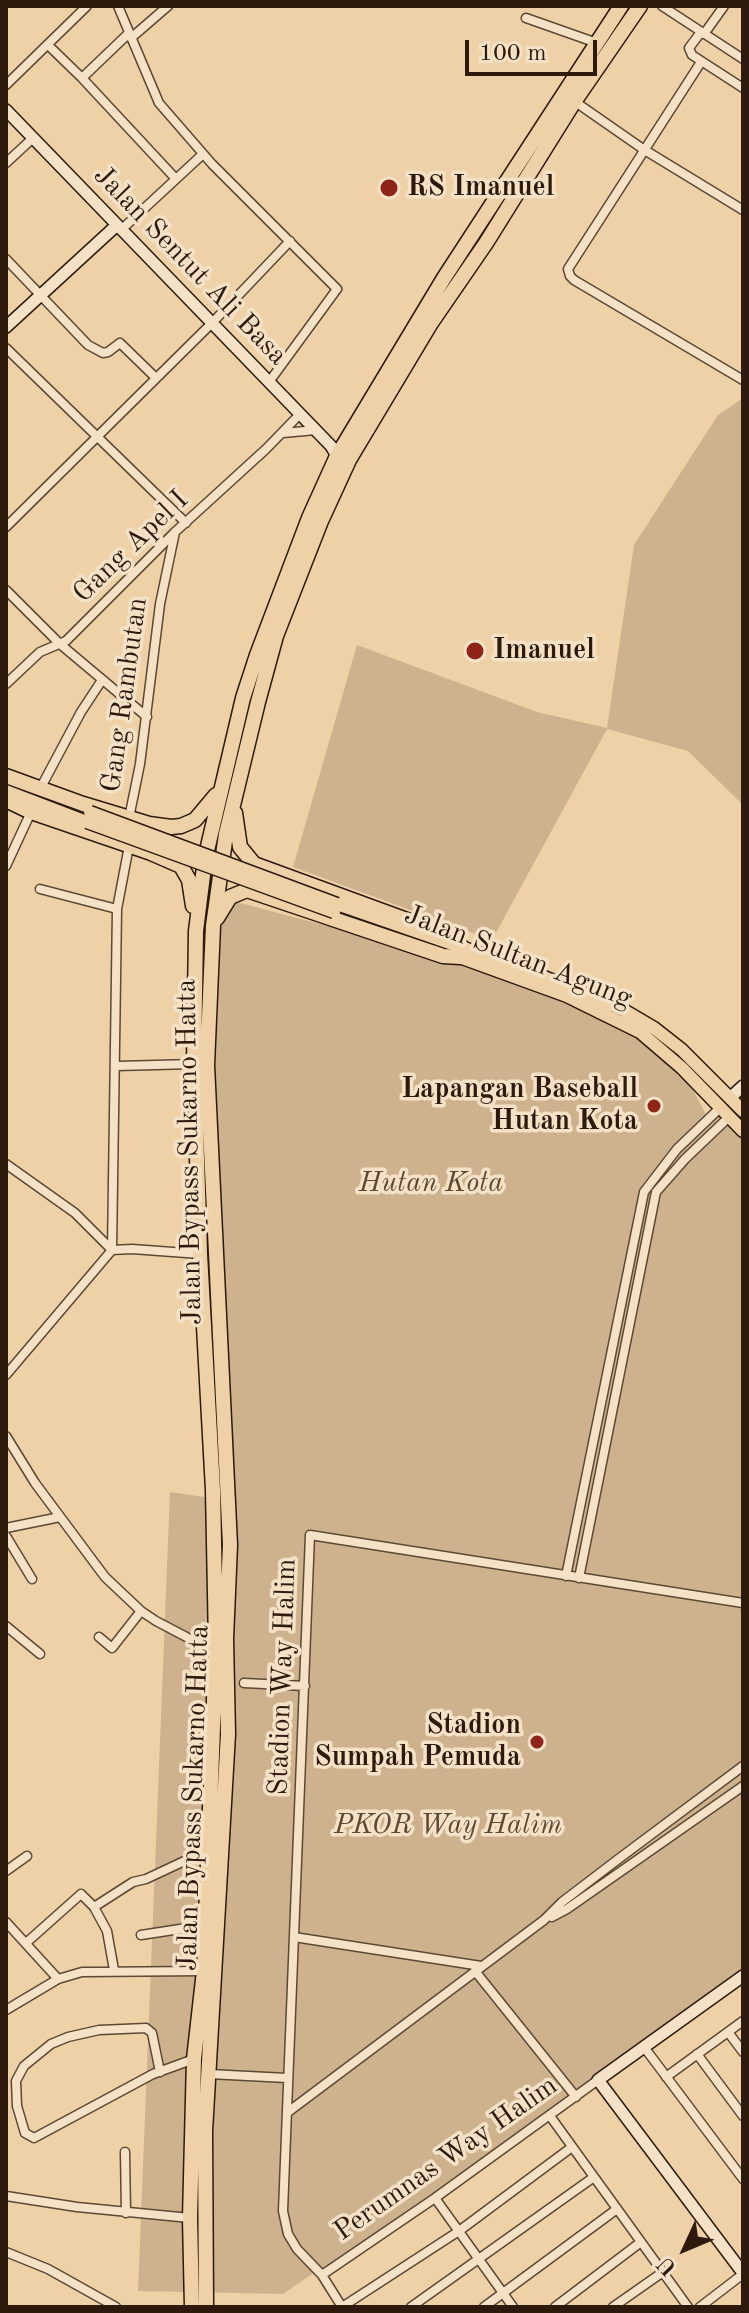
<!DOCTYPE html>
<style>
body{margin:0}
#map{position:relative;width:749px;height:2313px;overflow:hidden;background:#eed1a7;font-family:"Old Standard TT",serif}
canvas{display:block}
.frame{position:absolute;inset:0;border:8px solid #2d1a0c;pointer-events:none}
.north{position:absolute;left:645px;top:2209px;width:80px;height:80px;-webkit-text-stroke:6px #f4e1c6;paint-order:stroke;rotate:226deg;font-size:22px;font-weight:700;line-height:32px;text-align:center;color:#2d1a0c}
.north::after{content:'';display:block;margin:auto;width:28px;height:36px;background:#2d1a0c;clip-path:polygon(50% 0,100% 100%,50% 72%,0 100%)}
.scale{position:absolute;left:465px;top:40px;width:132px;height:36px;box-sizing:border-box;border:4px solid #2d1a0c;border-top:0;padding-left:10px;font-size:24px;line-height:28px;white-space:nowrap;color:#2d1a0c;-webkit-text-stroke:6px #f4e1c6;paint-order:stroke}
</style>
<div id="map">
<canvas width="749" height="2313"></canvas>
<div class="frame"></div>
<div class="north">U</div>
<div class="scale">100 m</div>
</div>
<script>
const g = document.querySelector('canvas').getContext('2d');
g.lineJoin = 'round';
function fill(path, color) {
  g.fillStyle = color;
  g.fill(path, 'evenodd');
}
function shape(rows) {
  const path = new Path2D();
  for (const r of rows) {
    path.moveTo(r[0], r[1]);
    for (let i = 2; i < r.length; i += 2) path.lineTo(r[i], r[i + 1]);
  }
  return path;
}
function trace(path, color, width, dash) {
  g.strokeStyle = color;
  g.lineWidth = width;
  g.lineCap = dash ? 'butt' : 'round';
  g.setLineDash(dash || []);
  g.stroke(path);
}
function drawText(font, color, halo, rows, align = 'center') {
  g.font = font + ' "Old Standard TT",serif';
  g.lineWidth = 7;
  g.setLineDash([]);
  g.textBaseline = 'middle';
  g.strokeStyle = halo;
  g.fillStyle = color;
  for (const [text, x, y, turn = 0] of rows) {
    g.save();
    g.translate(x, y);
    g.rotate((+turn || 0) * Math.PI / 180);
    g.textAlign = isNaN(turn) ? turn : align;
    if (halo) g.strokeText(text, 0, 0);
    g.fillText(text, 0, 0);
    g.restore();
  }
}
fill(shape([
 [743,398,743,805,688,751,607,729,492,940,293,867,357,645,537,712,607,728,634,545,718,415],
 [233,901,459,961,639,1032,682,1068,709,1121,720,1109,743,1133,743,1976,332,2273,326,2276,318,2270,283,2294,138,2291,170,1492,225,1500,207,1009,217,937]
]), '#cdb28d');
const street = shape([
 [118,6,159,103,212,164,337,289,269,382],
 [662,6,743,59],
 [526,18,597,43],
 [701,32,689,48,692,55,743,88],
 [704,34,724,6],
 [131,38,168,6],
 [48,45,82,78,176,179],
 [701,62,568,269,570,276,574,280,743,380],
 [82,78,129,33],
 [6,85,87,6],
 [574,101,643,149,743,210],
 [6,163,33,138],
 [122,229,203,154],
 [6,259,88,345,103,353,108,352,120,343,156,378],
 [6,348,186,523],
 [283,433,316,430],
 [6,527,212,323,290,241],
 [6,590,60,644,147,717],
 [6,684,40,652,66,641,175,532,266,449,300,414],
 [40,789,81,712,102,680],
 [129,818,140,764,160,604,175,532],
 [6,866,31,812],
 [40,889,117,909],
 [117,1066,194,1064],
 [6,1164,75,1213,112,1250,132,1249,200,1254],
 [6,1375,112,1250,117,909,129,846],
 [6,1436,35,1483,105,1577,141,1611,156,1621,194,1641,216,1645],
 [6,1528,60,1517],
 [6,1536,32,1579],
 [566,1576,644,1192,677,1149,721,1107],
 [579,1578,656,1192,685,1159,729,1117],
 [6,1626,40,1654],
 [99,1637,112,1648,141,1611],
 [244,1683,305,1686],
 [6,1871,27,1856],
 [94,1907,133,1882,146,1879,210,1849],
 [552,1917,567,1909,743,1786],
 [6,1922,58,1979],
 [141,1935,206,1925],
 [294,1937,481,1966],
 [26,1943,81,1894,94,1907,107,1931,114,1970],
 [475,1971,576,2097],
 [6,2010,58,1979,82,1972,204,1971],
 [728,2032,743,2052],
 [644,2047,743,2179],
 [697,2054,743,2116],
 [160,2072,152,2033,146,2028,99,2030,68,2037,51,2044,24,2066,16,2081,17,2106,25,2133,34,2138,153,2074,194,2059],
 [209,2074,287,2078],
 [666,2077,743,2021],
 [288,2112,544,1920,562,1902,621,1857,743,1766],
 [550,2116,688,2307],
 [125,2152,126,2213],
 [6,2196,77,2207,190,2218],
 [435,2198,513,2307],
 [6,2252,48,2269,116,2307],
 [322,2275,435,2198,598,2080],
 [342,2307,322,2275,297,2249,288,2234,283,2211,310,1535,743,1603],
 [342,2307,459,2231,572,2147],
 [411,2307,594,2177],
 [484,2307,617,2209],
 [555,2307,641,2242],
 [613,2307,663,2272],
 [700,2307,743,2274]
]);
const secondary = shape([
 [6,110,331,446,337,456],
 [6,327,117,225],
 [730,1098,743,1086],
 [743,1976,598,2080,743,2273]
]);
const primary = shape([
 [6,791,87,822],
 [337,904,522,968,620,1008,654,1028,682,1050,743,1111],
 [454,955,567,996,640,1032,682,1068,743,1131]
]);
const highway = shape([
 [6,776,83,804,149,824,171,827,181,826,195,820,216,795],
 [6,800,31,812,151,853,181,866,189,880,193,906],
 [235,813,240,847,254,864,437,931,463,948],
 [217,918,230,897,247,890,443,956,460,957],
 [192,2307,190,2218,194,2059,204,1971,216,1645,213,1490,200,1254,194,1064,196,931,205,859,243,698,257,655,309,518,337,456,444,278,621,6],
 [206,2307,205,2131,228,1734,226,1639,230,1545,207,1065,213,926,226,834,258,702,276,636,321,521,349,460,431,323,486,243,574,102,640,6]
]);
trace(street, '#5d4833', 11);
trace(secondary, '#2d1a0c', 14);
trace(primary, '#2d1a0c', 15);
trace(highway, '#2d1a0c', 17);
trace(street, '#f4e1c6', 8);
trace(secondary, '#f4e1c6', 11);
trace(primary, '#eed1a7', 12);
trace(highway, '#eed1a7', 14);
const primaryBridge = shape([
 [90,812,337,904],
 [87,822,334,912]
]);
trace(primaryBridge, '#2d1a0c', 15, []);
trace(primaryBridge, '#eed1a7', 12);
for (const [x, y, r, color] of [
 [389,188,10,"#8f2418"],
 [475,651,10,"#8f2418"],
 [654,1106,8,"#8f2418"],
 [537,1742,8,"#8f2418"]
]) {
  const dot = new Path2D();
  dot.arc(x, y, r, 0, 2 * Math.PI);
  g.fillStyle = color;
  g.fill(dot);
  trace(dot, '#f4e1c6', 3);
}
drawText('bold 28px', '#2d1a0c', '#f4e1c6', [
 ["RS Imanuel",407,188],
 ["Imanuel",493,651],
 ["Lapangan Baseball",638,1090,"right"],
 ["Hutan Kota",638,1122,"right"],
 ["Stadion",521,1726,"right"],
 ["Sumpah Pemuda",521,1758,"right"]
], 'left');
drawText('28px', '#2d1a0c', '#f4e1c6', [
 ["Jalan Sentut Ali Basa",190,266,46],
 ["Gang Apel I",131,547,-44],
 ["Gang Rambutan",125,695,-82],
 ["Jalan Sultan Agung",518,957,21],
 ["Jalan Bypass Sukarno Hatta",190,1152,-91],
 ["Stadion Way Halim",283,1677,-88],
 ["Jalan Bypass Sukarno Hatta",194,1798,-88],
 ["Perumnas Way Halim",446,2159,-35]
]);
drawText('italic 28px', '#5d4833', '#f4e1c6', [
 ["Hutan Kota",431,1184],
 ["PKOR Way Halim",448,1826]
]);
</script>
